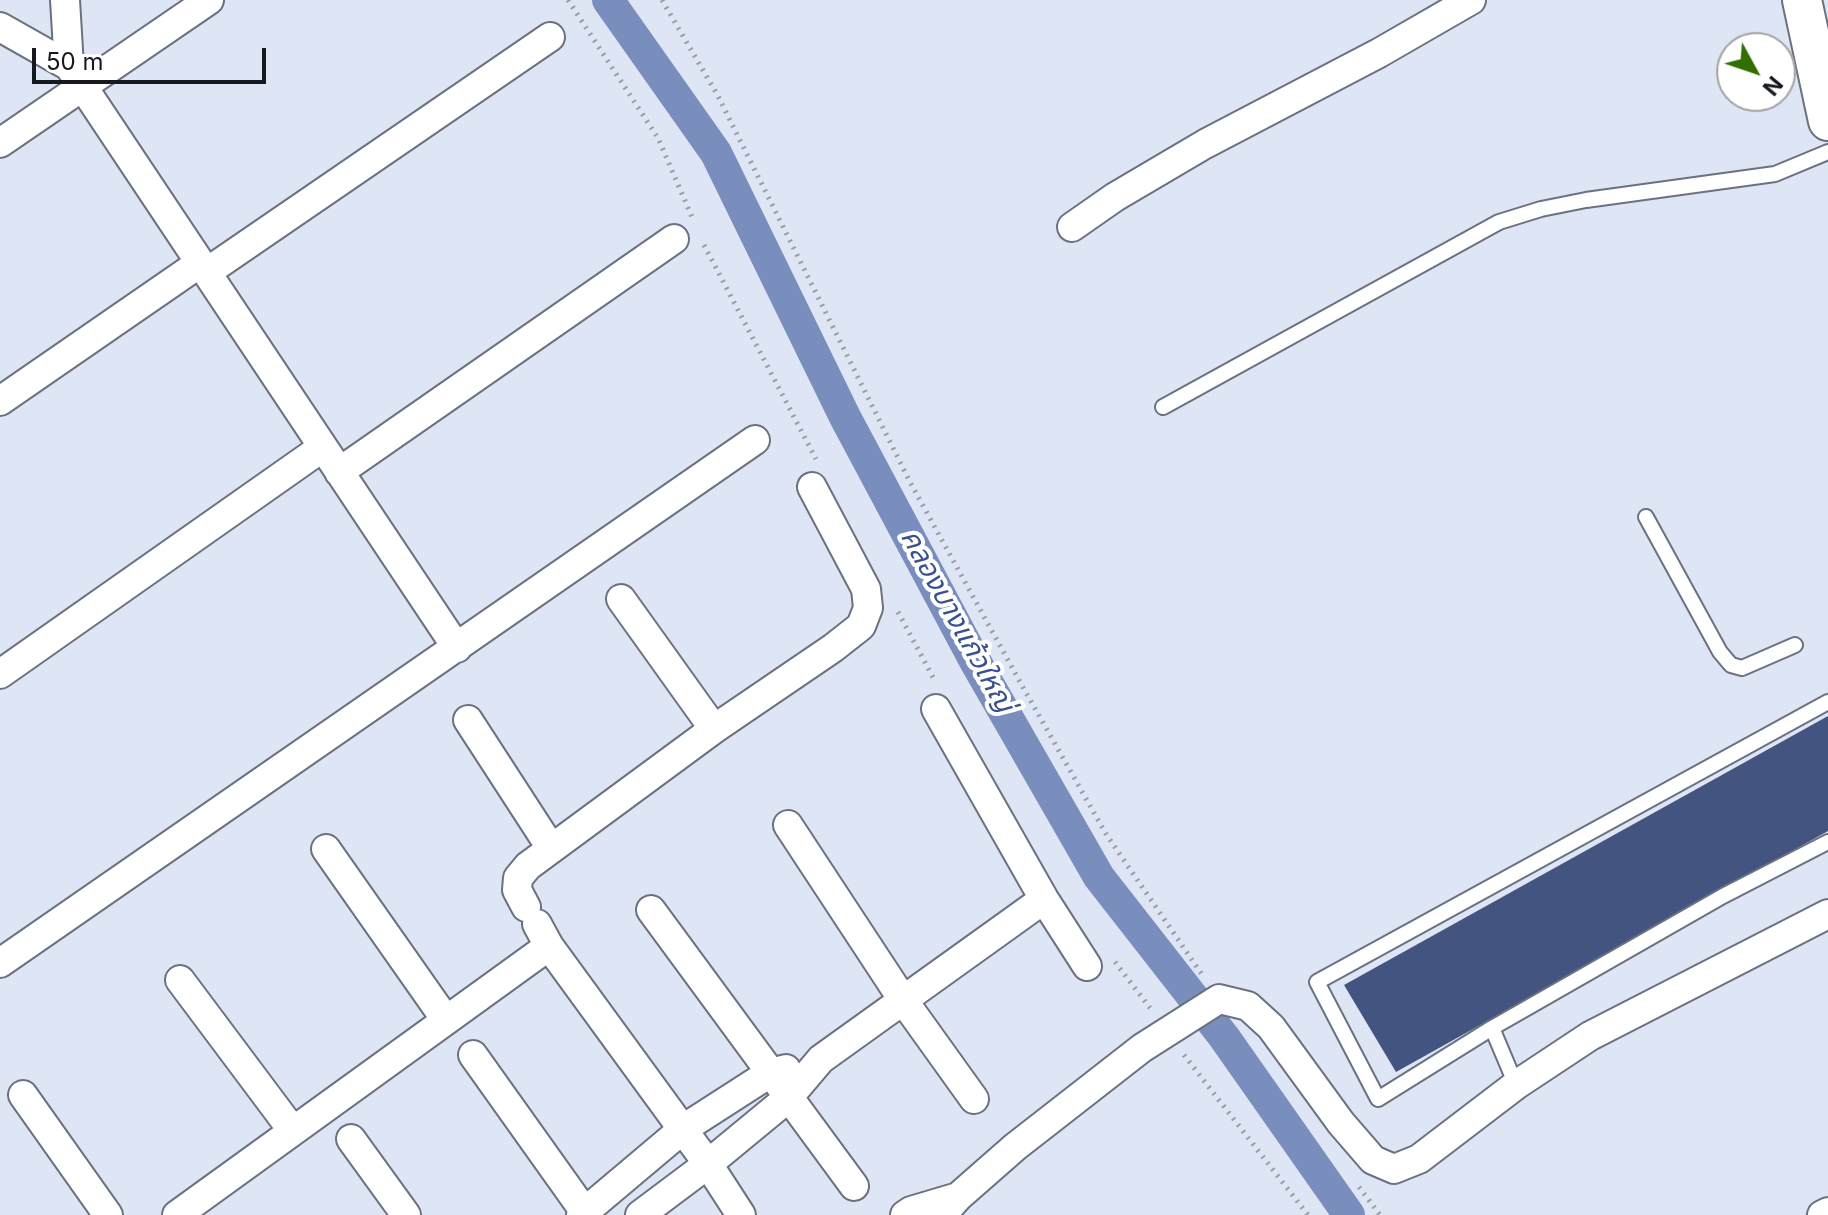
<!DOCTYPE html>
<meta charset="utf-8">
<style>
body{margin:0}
#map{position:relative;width:1828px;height:1215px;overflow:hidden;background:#dee5f5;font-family:Inter,sans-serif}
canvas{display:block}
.north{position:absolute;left:1716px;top:32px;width:80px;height:80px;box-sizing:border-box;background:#fff;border:2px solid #a2a3a5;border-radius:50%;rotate:130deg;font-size:22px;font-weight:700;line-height:32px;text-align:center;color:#16191e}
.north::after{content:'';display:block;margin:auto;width:28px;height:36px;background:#316f00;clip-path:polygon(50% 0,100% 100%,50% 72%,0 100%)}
.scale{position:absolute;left:32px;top:48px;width:234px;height:36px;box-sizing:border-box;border:4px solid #16191e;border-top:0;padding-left:10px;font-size:24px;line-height:28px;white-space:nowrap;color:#16191e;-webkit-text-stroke:6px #fff;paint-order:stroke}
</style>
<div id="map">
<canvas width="1828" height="1215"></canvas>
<div class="north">N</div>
<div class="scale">50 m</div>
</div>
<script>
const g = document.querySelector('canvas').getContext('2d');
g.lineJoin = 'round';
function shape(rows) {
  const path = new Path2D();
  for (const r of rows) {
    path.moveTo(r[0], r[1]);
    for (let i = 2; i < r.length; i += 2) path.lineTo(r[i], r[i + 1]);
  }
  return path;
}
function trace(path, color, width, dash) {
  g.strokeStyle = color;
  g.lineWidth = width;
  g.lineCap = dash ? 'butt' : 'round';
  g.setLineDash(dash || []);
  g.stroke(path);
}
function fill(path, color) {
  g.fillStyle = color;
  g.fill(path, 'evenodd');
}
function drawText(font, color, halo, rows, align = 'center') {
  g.font = font + ' Inter,"Noto Sans Thai",sans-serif';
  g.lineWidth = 8;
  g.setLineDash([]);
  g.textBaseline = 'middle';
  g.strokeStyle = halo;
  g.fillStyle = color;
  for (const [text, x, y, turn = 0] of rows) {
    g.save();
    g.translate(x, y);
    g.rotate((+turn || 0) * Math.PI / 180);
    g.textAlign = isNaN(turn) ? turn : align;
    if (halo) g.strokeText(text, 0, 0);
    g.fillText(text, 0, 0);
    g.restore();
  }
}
trace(shape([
 [608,0,716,153,845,417,975,661,1099,877,1224,1037,1349,1215]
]), '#7a8ebe', 32);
fill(shape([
 [1828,716,1828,831,1396,1072,1344,985]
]), '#435481');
const service = shape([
 [1163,407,1499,222,1541,209,1586,200,1775,174,1828,152],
 [1646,517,1720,652,1731,665,1742,668,1795,645],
 [1828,702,1317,982,1378,1099,1492,1028,1723,896,1828,842],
 [1492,1028,1516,1085]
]);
const minor = shape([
 [0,27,69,66,65,0],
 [69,66,457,648],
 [0,143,209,0],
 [1072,227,1115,197,1205,144,1379,53,1471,0],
 [207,272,550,37],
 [0,401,200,263],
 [339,472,674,239],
 [621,599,714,729],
 [0,674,323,447],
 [936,709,1044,899,1087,966],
 [468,720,551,848],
 [788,825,903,1000,974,1099],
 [326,849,446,1020],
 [526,907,517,890,518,878,528,866,714,729,833,648,861,626,868,608,866,589,812,487],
 [651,910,854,1186],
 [537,924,549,946,708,1164,741,1215],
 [0,963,755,440],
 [180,980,293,1131],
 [473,1055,587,1215],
 [23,1095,108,1215],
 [351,1139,406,1215],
 [177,1215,549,946],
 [581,1215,683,1129,770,1073,786,1069],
 [640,1215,708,1164,788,1098,821,1059,1044,899],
 [905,1215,911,1211,958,1197],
 [942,1215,958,1197,1015,1147,1142,1048,1219,999,1248,1006,1271,1027,1341,1123,1373,1160,1394,1169,1419,1159,1516,1085,1590,1036,1828,914],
 [1822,1215,1828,1212]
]);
const secondary = shape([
 [1802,0,1828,121]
]);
trace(service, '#6a717f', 18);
trace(minor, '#6a717f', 32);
trace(secondary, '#6a717f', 42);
trace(shape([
 [568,0,658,138,692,217],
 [662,0,718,96,910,482,1020,682,1106,834,1203,976],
 [704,245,816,459],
 [898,612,935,681],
 [1115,962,1150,1008],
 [1184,1055,1308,1215],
 [1359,1187,1380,1215]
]), '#989da9', 5, [2, 6]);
trace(service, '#fff', 14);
trace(minor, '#fff', 28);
trace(secondary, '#fff', 38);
drawText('italic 28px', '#3a518f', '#fff', [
 ["คลองบางแก้วใหญ่",957,621,61]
]);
</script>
